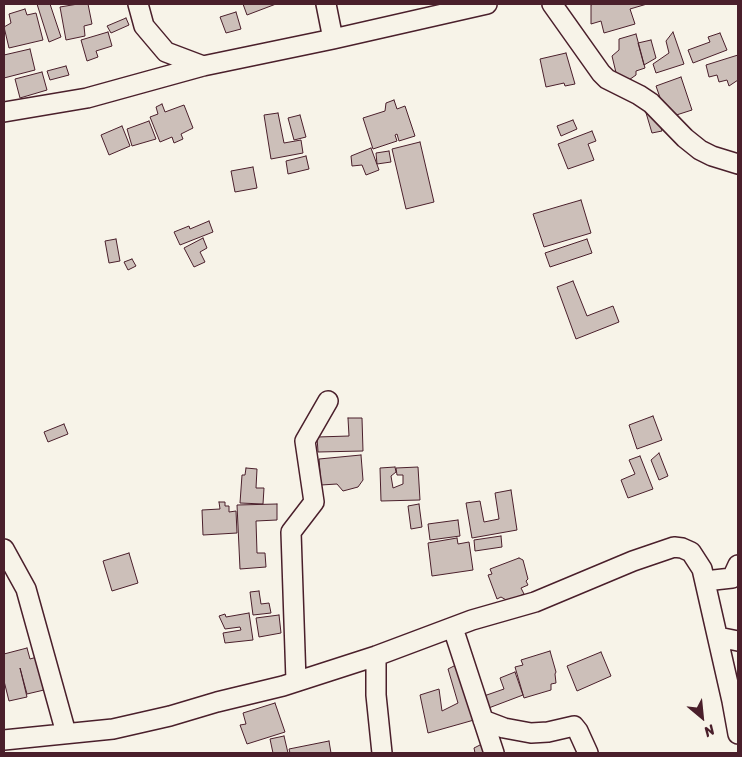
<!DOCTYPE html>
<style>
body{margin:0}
#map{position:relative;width:742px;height:757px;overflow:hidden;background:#f7f3e8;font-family:Sriracha,sans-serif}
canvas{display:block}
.frame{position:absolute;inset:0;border:5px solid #4a1f2b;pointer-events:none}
.north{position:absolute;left:677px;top:692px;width:50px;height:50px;-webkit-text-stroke:4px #f7f3e8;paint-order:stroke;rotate:152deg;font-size:14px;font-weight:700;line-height:20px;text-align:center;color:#4a1f2b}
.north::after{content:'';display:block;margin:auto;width:18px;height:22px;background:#4a1f2b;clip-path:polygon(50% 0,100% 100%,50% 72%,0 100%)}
</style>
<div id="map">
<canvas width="742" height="757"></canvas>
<div class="frame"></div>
<div class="north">N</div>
</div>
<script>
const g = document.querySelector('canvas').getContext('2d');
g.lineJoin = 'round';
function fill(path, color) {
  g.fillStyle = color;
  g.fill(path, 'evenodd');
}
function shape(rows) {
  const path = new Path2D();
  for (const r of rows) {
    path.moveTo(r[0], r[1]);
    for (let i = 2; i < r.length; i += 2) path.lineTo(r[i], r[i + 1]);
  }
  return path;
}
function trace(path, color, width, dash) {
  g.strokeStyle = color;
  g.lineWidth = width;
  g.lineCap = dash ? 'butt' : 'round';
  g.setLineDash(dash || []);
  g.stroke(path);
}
const building = shape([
 [37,4,50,4,61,37,49,42,37,4],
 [78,4,88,4,92,24,84,26,85,36,66,40,60,7,78,4],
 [243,4,276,4,247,15,243,4],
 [593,4,647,4,630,9,635,24,604,33,601,21,591,24,591,5,593,4],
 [25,9,27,15,36,13,43,40,9,48,4,27,11,23,9,14,25,9],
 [236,12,241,29,226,33,220,17,236,12],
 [126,18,129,25,111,33,107,26,126,18],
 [108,32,112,46,96,51,98,57,87,61,81,40,108,32],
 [673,32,684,64,656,73,653,64,669,53,666,41,673,32],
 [720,33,727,50,693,63,688,50,710,42,708,37,720,33],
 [636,34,645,68,636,71,636,75,626,82,618,81,612,56,619,50,619,39,636,34],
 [651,40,656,58,644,65,638,43,651,40],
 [30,49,35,70,4,78,4,55,30,49],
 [566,53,575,84,565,86,564,83,546,87,540,59,566,53],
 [738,55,738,80,729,86,727,80,719,82,717,75,709,77,706,65,738,55],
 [66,66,69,75,50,80,47,71,66,66],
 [42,72,47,90,20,98,15,79,42,72],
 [681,77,692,110,667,118,656,86,681,77],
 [394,100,397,109,405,106,415,136,399,141,397,134,395,135,397,141,373,149,363,118,385,111,386,103,394,100],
 [654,103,662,131,652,133,644,106,654,103],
 [162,104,165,112,184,105,193,128,181,134,183,139,174,143,172,137,160,142,150,117,158,114,156,107,162,104],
 [278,113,284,143,301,140,303,153,271,159,264,115,278,113],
 [300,115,306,137,294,140,288,118,300,115],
 [573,120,577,129,561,136,557,126,573,120],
 [149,121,156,139,132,146,127,129,149,121],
 [122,126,130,146,109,155,101,135,122,126],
 [592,131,596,141,588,144,594,160,568,169,558,144,592,131],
 [420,142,434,202,406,209,392,149,420,142],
 [371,148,379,170,366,175,362,165,352,166,351,156,371,148],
 [389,151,391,162,377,164,376,153,389,151],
 [306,156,309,169,288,174,286,161,306,156],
 [253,167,257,188,235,192,231,171,253,167],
 [581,200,591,233,544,247,533,214,581,200],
 [209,221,213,232,180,245,174,232,189,226,190,229,209,221],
 [203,238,207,248,200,252,205,262,194,267,184,248,203,238],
 [116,239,120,261,109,263,105,241,116,239],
 [587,239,592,253,550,267,545,253,587,239],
 [132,259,136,266,128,270,124,262,132,259],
 [573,281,587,316,613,306,619,322,576,339,557,287,573,281],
 [653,416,662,440,637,449,629,425,653,416],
 [348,418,362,418,363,451,318,452,317,437,349,436,348,418],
 [64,424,68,434,48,442,44,432,64,424],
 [659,453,668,476,659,480,651,460,659,453],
 [361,455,363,480,358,487,343,491,337,484,321,485,319,459,361,455],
 [640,456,653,489,628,498,621,480,635,474,629,460,640,456],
 [395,467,396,472,391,476,393,488,403,484,403,475,397,475,396,468,418,467,420,500,381,501,380,468,395,467],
 [246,468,257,469,256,488,264,488,263,504,240,503,242,475,245,475,246,468],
 [511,490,517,530,472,538,466,503,480,501,484,522,499,519,495,493,511,490],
 [219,502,225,502,225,506,229,506,229,512,236,511,237,533,203,535,202,510,220,509,219,502],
 [277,504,277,520,256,521,257,553,265,553,266,567,240,569,237,505,277,504],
 [419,504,422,527,411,529,408,506,419,504],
 [458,520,460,536,430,540,428,524,458,520],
 [501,536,502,547,475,551,474,540,501,536],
 [457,538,458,544,469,542,473,570,432,576,428,543,457,538],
 [129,553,138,583,112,591,103,561,129,553],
 [519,558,523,560,528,579,526,581,528,585,521,588,524,594,508,601,501,597,497,599,488,575,492,574,490,569,519,558],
 [259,591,261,604,269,603,271,613,253,615,250,592,259,591],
 [249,613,253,640,225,643,223,633,241,630,240,627,225,629,219,616,225,614,226,617,249,613],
 [279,615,281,633,259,637,256,618,279,615],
 [27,648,30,659,37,657,44,690,27,694,20,668,27,697,9,701,4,681,4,654,27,648],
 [550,651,556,672,555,674,556,683,551,684,551,690,524,698,515,667,523,665,521,660,550,651],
 [601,652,611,676,577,691,567,666,601,652],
 [460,663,474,720,428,733,420,695,439,689,442,711,458,703,448,669,460,663],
 [515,672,523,695,486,709,481,697,504,689,500,678,515,672],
 [275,703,285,732,247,744,240,725,246,724,243,713,275,703],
 [284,736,288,753,273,753,270,739,284,736],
 [329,741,331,753,290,753,289,749,329,741],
 [482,744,485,753,475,753,474,748,482,744]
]);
fill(building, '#ccbfb9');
trace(building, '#4a1f2b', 1);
const minor = shape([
 [138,4,144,26,166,52,203,66],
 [326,4,333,39],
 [552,4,601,73,607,79,639,95,651,103,685,138,700,150,712,156,738,164],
 [4,112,87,98,203,66,333,39,487,4],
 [4,549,26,589,66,733],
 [705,581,732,578,738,565],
 [453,628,494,753],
 [718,637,738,641],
 [376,656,376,695,382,753],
 [296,681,291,532,314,502,305,441,328,401],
 [483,720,504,728,531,733,548,732,574,726,578,731,588,753],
 [4,740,113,729,170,716,217,702,283,686,376,656,472,620,535,602,633,561,674,547,682,548,691,552,702,569,732,701,738,734]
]);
trace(minor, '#4a1f2b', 22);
trace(minor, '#f7f3e8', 19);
</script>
